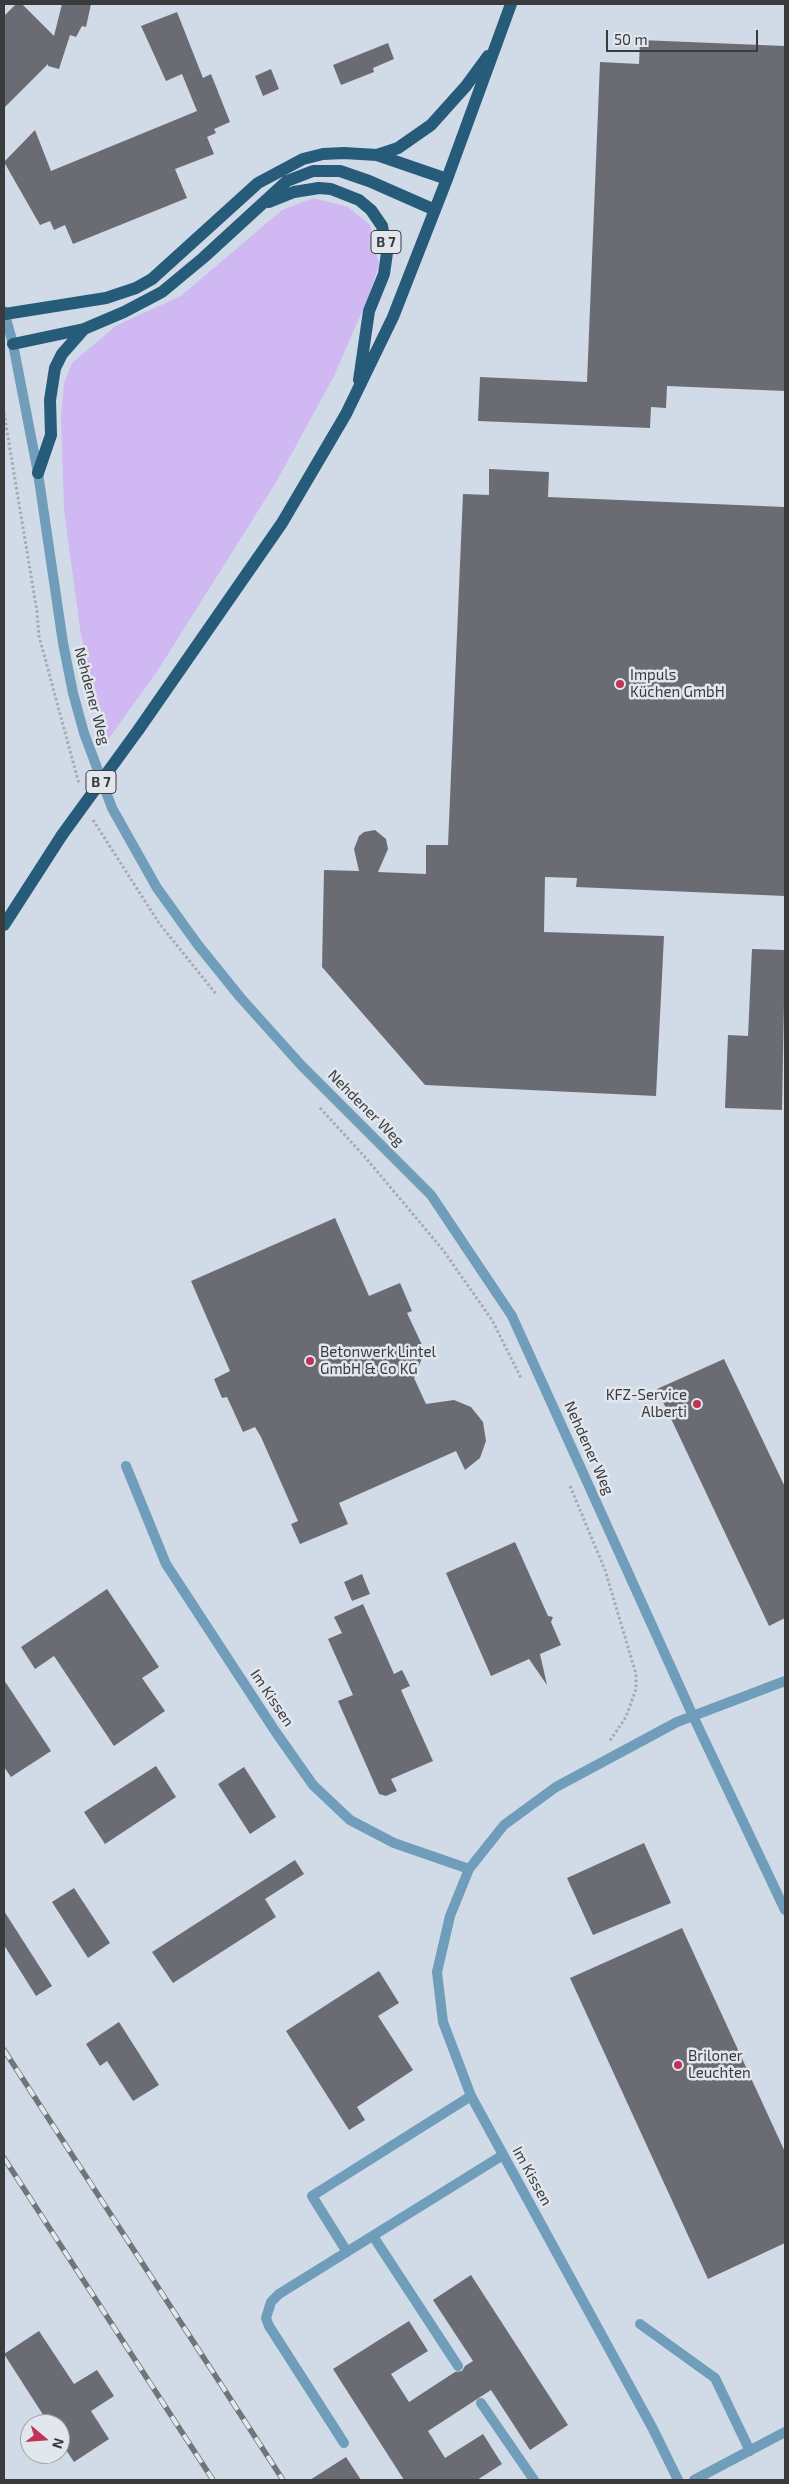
<!DOCTYPE html>
<meta charset="utf-8">
<style>
body{margin:0}
#map{position:relative;width:789px;height:2484px;overflow:hidden;background:#e2e7ee;font-family:"Exo 2",sans-serif}
canvas{display:block}
.frame{position:absolute;inset:0;border:5px solid #393b3d;pointer-events:none}
.north{position:absolute;left:20px;top:2414px;width:50px;height:50px;box-sizing:border-box;background:#e2e7ee;border:1px solid #9ea2a7;border-radius:50%;rotate:108deg;font-size:14px;font-weight:700;line-height:20px;text-align:center;color:#393b3d}
.north::after{content:'';display:block;margin:auto;width:18px;height:22px;background:#c23256;clip-path:polygon(50% 0,100% 100%,50% 72%,0 100%)}
.scale{position:absolute;left:606px;top:30px;width:152px;height:22px;box-sizing:border-box;border:2px solid #393b3d;border-top:0;padding-left:6px;font-size:15px;line-height:18px;white-space:nowrap;color:#393b3d;-webkit-text-stroke:4px #e2e7ee;paint-order:stroke}
</style>
<div id="map">
<canvas width="789" height="2484"></canvas>
<div class="frame"></div>
<div class="north">N</div>
<div class="scale">50 m</div>
</div>
<script>
const g = document.querySelector('canvas').getContext('2d');
g.lineJoin = 'round';
function fill(path, color) {
  g.fillStyle = color;
  g.fill(path, 'evenodd');
}
function shape(rows) {
  const path = new Path2D();
  for (const r of rows) {
    path.moveTo(r[0], r[1]);
    for (let i = 2; i < r.length; i += 2) path.lineTo(r[i], r[i + 1]);
  }
  return path;
}
function trace(path, color, width, dash) {
  g.strokeStyle = color;
  g.lineWidth = width;
  g.lineCap = dash ? 'butt' : 'round';
  g.setLineDash(dash || []);
  g.stroke(path);
}
function drawText(font, color, halo, rows, align = 'center') {
  g.font = font + ' "Exo 2",sans-serif';
  g.lineWidth = 5;
  g.setLineDash([]);
  g.textBaseline = 'middle';
  g.strokeStyle = halo;
  g.fillStyle = color;
  for (const [text, x, y, turn = 0] of rows) {
    g.save();
    g.translate(x, y);
    g.rotate((+turn || 0) * Math.PI / 180);
    g.textAlign = isNaN(turn) ? turn : align;
    if (halo) g.strokeText(text, 0, 0);
    g.fillText(text, 0, 0);
    g.restore();
  }
}
fill(shape([
 [4,4,785,4,785,2480,4,2480],
 [30,2424,60,2424,60,2454,30,2454]
]), '#d1dbe8');
fill(shape([
 [313,198,348,207,370,225,379,265,368,298,333,378,275,484,158,670,107,741,93,699,93,688,80,629,64,510,61,416,64,383,72,363,117,325,181,296,282,210]
]), '#d0b8f3');
fill(shape([
 [16,4,22,4,54,36,62,4,91,4,86,27,82,26,76,37,70,35,59,69,48,66,48,64,4,108,4,16],
 [177,12,203,78,211,74,230,122,214,129,216,133,207,137,214,154,175,169,187,198,73,244,65,225,54,230,50,221,40,225,4,162,35,130,51,171,197,111,182,74,166,81,141,26],
 [640,40,785,46,785,391,667,386,666,408,651,407,650,428,478,421,480,377,587,382,600,62,639,64],
 [388,43,394,59,373,68,374,72,341,85,333,65],
 [271,69,279,89,263,96,255,76],
 [489,469,549,472,548,497,785,507,785,896,576,887,577,878,545,877,544,932,664,936,656,1096,425,1085,322,967,324,870,359,871,354,849,359,836,364,832,375,830,386,839,388,849,378,872,426,874,426,845,448,845,463,494,489,495],
 [752,949,785,950,782,1110,725,1108,728,1035,748,1036],
 [335,1218,369,1296,400,1283,412,1311,407,1313,423,1347,419,1352,422,1358,414,1378,426,1404,454,1400,471,1407,483,1422,486,1441,480,1458,465,1470,456,1451,339,1503,348,1524,300,1544,291,1524,298,1521,261,1437,255,1427,243,1432,227,1397,222,1398,214,1379,230,1371,191,1281],
 [724,1359,785,1487,785,1618,769,1626,657,1389],
 [515,1542,548,1616,553,1617,551,1622,561,1645,540,1654,547,1685,529,1659,491,1676,446,1573],
 [362,1574,370,1594,352,1601,344,1582],
 [107,1589,159,1667,142,1678,165,1711,114,1746,54,1656,35,1669,21,1647],
 [363,1604,394,1674,402,1670,410,1686,401,1690,433,1761,391,1779,397,1791,386,1796,379,1794,338,1701,353,1695,328,1639,342,1633,334,1617],
 [4,1680,51,1751,11,1777,4,1767],
 [156,1766,176,1797,105,1844,84,1812],
 [244,1767,276,1817,250,1834,218,1784],
 [644,1843,671,1903,593,1935,567,1878],
 [295,1860,304,1874,265,1899,276,1917,173,1983,152,1952],
 [74,1888,110,1943,88,1958,52,1902],
 [4,1911,52,1986,36,1996,4,1945],
 [682,1928,785,2152,785,2243,708,2279,570,1978],
 [379,1971,399,2003,378,2016,413,2070,357,2107,365,2120,349,2130,286,2031],
 [119,2022,159,2085,133,2101,107,2061,100,2066,86,2044],
 [471,2275,568,2425,530,2450,491,2390,428,2431,445,2458,483,2434,502,2464,477,2480,404,2480,333,2369,409,2321,428,2351,391,2374,409,2402,455,2372,462,2371,465,2366,473,2361,433,2300],
 [39,2331,74,2384,97,2370,114,2396,91,2411,109,2439,74,2462,60,2441,60,2424,49,2424,4,2354],
 [346,2457,361,2480,310,2480]
]), '#6b6c73');
trace(shape([
 [4,413,37,612,39,636,79,784],
 [93,820,159,923,216,994],
 [320,1108,365,1157,443,1250,492,1320,521,1378],
 [570,1486,605,1570,636,1674,636,1689,626,1717,609,1742]
]), '#a6aaaf', 3, [2.5, 2.5]);
trace(shape([
 [373,2236,458,2366],
 [347,2252,312,2196,471,2096],
 [640,2324,715,2378,750,2451],
 [481,2403,534,2480],
 [344,2443,269,2326,266,2318,271,2302,279,2294,503,2155],
 [694,2480,785,2432]
]), '#6f9dba', 10);
trace(shape([
 [126,1466,166,1564,275,1731,313,1785,350,1820,394,1843,469,1869],
 [678,2480,653,2429,471,2096,443,2022,437,1972,450,1916,469,1869,504,1825,556,1787,677,1722,785,1681]
]), '#6f9dba', 10);
trace(shape([
 [4,311,13,344,38,473,63,643,73,693,84,733,112,808,157,888,198,945,240,997,301,1065,431,1195,512,1316,693,1716,785,1910]
]), '#6f9dba', 10);
trace(shape([
 [377,155,398,148,431,125,466,86,488,56],
 [269,202,294,192,319,188,331,189,359,200,371,210,382,226,387,253,384,274,369,311,359,380],
 [5,314,106,298,136,288,152,279,258,183,303,159,323,154,344,153,377,155,447,179],
 [13,344,84,329,124,312,162,292,203,258,287,181,313,171,340,171,369,181,435,210],
 [38,473,51,435,50,400,55,368,62,354,84,329],
 [139,729,282,523,346,414,393,317,447,179,511,4],
 [4,925,62,835]
]), '#265b79', 12);
const rail = shape([
 [4,2050,283,2480],
 [4,2158,213,2480]
]);
trace(rail, '#717478', 5.5);
trace(rail, '#e2e7ee', 4, [11]);
trace(shape([
 [62,835,139,729]
]), '#265b79', 12);
for (const [x, y, r, color] of [
 [620,684,5,"#c23256"],
 [310,1361,5,"#c23256"],
 [697,1404,5,"#c23256"],
 [678,2065,5,"#c23256"]
]) {
  const dot = new Path2D();
  dot.arc(x, y, r, 0, 2 * Math.PI);
  g.fillStyle = color;
  g.fill(dot);
  trace(dot, '#e2e7ee', 2);
}
for (const [x, y, w] of [
 [386,242,30],
 [101,782,30]
]) {
  const box = new Path2D();
  box.roundRect(x - w / 2, y - 11.5, w, 23, 4);
  g.fillStyle = '#e2e7ee';
  g.fill(box);
  trace(box, '#393b3d', 1);
}
drawText('bold 14px', '#393b3d', null, [
 ["B 7",386,242],
 ["B 7",101,782]
]);
drawText('15px', '#393b3d', '#e2e7ee', [
 ["Impuls",630,675],
 ["Küchen GmbH",630,692],
 ["Betonwerk Lintel",320,1352],
 ["GmbH & Co KG",320,1369],
 ["KFZ-Service",687,1395,"right"],
 ["Alberti",687,1412,"right"],
 ["Briloner",688,2056],
 ["Leuchten",688,2073]
], 'left');
drawText('15px', '#393b3d', '#e2e7ee', [
 ["Nehdener Weg",92,696,75],
 ["Nehdener Weg",366,1108,45],
 ["Nehdener Weg",589,1448,66],
 ["Im Kissen",272,1698,56],
 ["Im Kissen",532,2176,61]
]);
</script>
